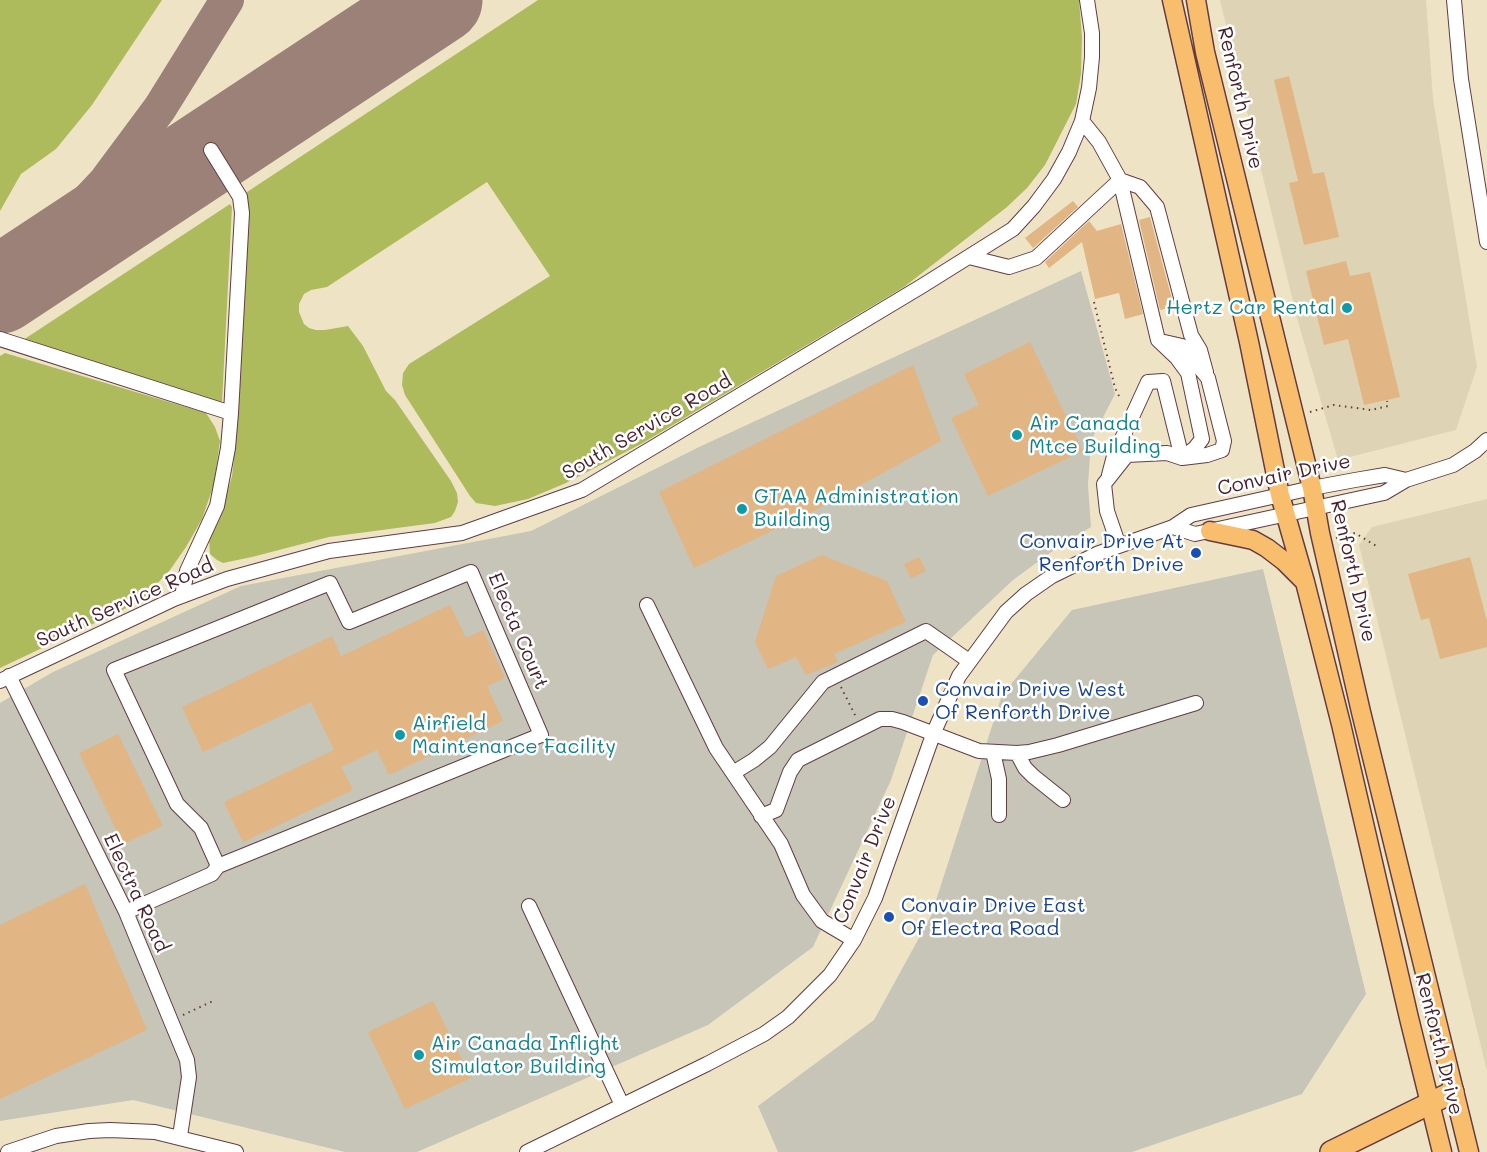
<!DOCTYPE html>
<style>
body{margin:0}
canvas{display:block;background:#efe3c6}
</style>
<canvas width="1487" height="1152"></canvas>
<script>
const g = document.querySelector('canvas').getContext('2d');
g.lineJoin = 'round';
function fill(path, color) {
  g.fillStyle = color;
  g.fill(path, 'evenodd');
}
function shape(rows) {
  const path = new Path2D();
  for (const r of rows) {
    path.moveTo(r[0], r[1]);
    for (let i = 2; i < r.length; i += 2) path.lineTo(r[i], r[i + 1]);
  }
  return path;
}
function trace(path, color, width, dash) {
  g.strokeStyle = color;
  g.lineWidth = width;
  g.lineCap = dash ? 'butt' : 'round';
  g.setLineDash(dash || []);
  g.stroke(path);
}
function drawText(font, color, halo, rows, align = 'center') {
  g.font = font + ' Mali,sans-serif';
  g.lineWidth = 5;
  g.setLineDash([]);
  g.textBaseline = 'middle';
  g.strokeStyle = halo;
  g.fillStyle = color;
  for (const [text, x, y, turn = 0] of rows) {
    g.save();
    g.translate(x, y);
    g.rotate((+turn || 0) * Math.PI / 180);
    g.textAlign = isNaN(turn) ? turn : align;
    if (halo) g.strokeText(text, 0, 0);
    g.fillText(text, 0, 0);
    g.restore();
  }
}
fill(shape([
 [1220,0,1426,0,1433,99,1477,367,1456,430,1338,460,1297,318],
 [1487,499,1487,1071,1359,545,1372,527]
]), '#ded3b4');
fill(shape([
 [1081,271,1115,394,1091,441,1088,485,1091,527,1058,547,1013,580,933,655,891,780,813,947,708,1025,417,1152,345,1152,133,1100,0,1121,0,703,53,672,241,586,531,531,699,447],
 [1263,569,1366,994,1302,1094,1132,1152,778,1152,758,1106,874,1020,931,916,1002,695,1072,610]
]), '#c6c5b8');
fill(shape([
 [0,0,162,0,92,105,56,149,21,174,0,211],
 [538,0,1079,0,1082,37,1081,74,1076,104,1045,165,1027,188,1007,207,904,287,641,444,566,483,528,499,495,506,476,503,470,496,405,395,402,385,403,373,409,364,550,276,487,182,327,287,311,290,304,294,299,304,299,312,304,324,309,328,316,330,325,330,348,326,363,346,386,391,395,400,451,481,457,493,458,502,455,511,451,517,435,523,329,537,252,557,223,563,217,560,210,554,209,539,224,504,232,476,236,440,247,192],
 [230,204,232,207,222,403,23,340],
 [5,353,206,413,215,427,220,441,214,484,202,519,186,547,170,570,141,601,0,668,0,356]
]), '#aebb5d');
trace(shape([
 [10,283,105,182,160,108,227,0]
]), '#9c8178', 34);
trace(shape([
 [0,290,439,0]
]), '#9c8178', 87);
fill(shape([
 [1289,76,1313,174,1324,172,1339,237,1304,245,1289,183,1298,181,1274,80],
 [1073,201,1078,207,1033,248,1025,238],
 [1150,217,1174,307,1160,310,1139,220],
 [1089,221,1097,231,1121,224,1143,314,1125,319,1119,293,1095,299,1082,242,1049,268,1045,262],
 [1346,261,1350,276,1370,272,1400,397,1364,405,1348,339,1324,345,1306,271],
 [1030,342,1083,451,988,496,951,418,979,405,964,374],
 [913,365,941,441,779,530,778,528,694,568,659,492],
 [822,555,887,581,906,622,834,654,838,662,806,675,796,657,768,669,755,642,776,576],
 [919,557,926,571,911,578,904,564],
 [1470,557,1487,621,1487,647,1440,659,1429,618,1421,620,1408,574],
 [450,605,466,638,483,630,505,678,487,686,503,721,389,775,377,750,341,767,353,790,243,842,224,802,334,750,311,702,203,752,182,707,332,636,341,656],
 [118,734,163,826,123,844,79,753],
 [85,884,147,1030,0,1099,0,925],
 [433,1001,471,1078,405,1109,368,1032]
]), '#e1b584');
const minor = shape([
 [1454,0,1461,79,1487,242],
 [1082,121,1099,142,1120,180,1158,340,1177,358,1188,373,1202,439,1195,448,1182,458,1163,381,1148,382,1114,456,1109,475],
 [1120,180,1140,187,1157,207,1191,335,1200,350,1206,372],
 [969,257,1009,267,1036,258,1120,180],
 [0,339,231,413],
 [1173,527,1195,534,1384,493,1406,480,1453,465,1475,451,1487,440],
 [1119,546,1107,511,1104,484,1127,455,1167,453,1182,458,1207,455,1222,450,1224,441,1208,378,1182,346,1160,341],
 [182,596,187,571,217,506,228,448,231,413,242,213,240,197,211,150],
 [647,605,716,748,781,844,803,895,822,921,854,940],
 [9,676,126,912,187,1060,189,1077,180,1136],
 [0,681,174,599,227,579,329,551,462,533,582,490,922,286,1013,229,1034,206,1054,179,1069,152,1082,121,1089,88,1092,57,1092,33,1087,0],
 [993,752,999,779,999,815],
 [1017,753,1025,768,1033,776,1063,800],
 [733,773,754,760,770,747,823,682,926,631,969,661],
 [761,816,776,810,790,772,798,760,880,719,892,719,903,722,979,751,1017,753,1029,752,1058,745,1196,703],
 [529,906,622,1105],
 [126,912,212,874,218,866,541,735,471,572,349,622,330,583,114,670,177,804,201,828,218,866],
 [8,1152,56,1136,89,1131,110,1130,155,1132,236,1152],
 [527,1152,707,1064,764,1034,788,1017,830,975,854,940,875,898,934,732,959,676,1006,612,1026,594,1052,576,1099,553,1173,527,1191,515,1312,488,1355,480,1385,475,1406,480]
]);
const major = shape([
 [1172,0,1249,342,1280,495,1305,582,1341,724,1409,1018,1442,1152],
 [1196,0,1205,52,1312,488,1320,533,1361,712,1469,1152],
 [1210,531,1253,540,1267,548,1284,561,1304,581]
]);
const highway = shape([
 [1331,1152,1453,1092]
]);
trace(minor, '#633c42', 16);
trace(major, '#633c42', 21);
trace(highway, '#633c42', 24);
trace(shape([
 [1094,302,1115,388,1120,398],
 [1310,412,1334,405,1371,410,1388,406,1387,401],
 [1336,538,1355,533,1378,547],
 [841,687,856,717],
 [183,1015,213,1001]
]), '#633c42', 2, [1.5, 4.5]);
trace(minor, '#fff', 14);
trace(major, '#f9be6d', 18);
trace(highway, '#f9be6d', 21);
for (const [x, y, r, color] of [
 [1347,308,6,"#0f9aa8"],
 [1017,435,6,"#0f9aa8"],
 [742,509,6,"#0f9aa8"],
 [1196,553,6,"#1a4fb4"],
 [923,701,6,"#1a4fb4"],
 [400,735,6,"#0f9aa8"],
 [889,917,6,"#1a4fb4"],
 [419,1055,6,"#0f9aa8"]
]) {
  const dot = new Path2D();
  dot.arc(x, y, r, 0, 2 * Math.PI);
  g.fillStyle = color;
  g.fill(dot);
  trace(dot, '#fff', 2);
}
drawText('20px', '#4a1f2b', '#fff', [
 ["Renforth Drive",1240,98,77],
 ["South Service Road",647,427,-30],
 ["Convair Drive",1284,475,-12],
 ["Renforth Drive",1353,571,77],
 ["South Service Road",125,603,-24],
 ["Electa Court",518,631,67],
 ["Convair Drive",865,860,-68],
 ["Electra Road",136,893,65],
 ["Renforth Drive",1439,1044,76]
]);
drawText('20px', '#0d838f', '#fff', [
 ["Hertz Car Rental",1335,308,"right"],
 ["Air Canada",1029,424],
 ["Mtce Building",1029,447],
 ["GTAA Administration",754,497],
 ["Building",754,520],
 ["Airfield",412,724],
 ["Maintenance Facility",412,747],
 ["Air Canada Inflight",431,1044],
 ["Simulator Building",431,1067]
], 'left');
drawText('20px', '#164399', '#fff', [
 ["Convair Drive At",1184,542,"right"],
 ["Renforth Drive",1184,565,"right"],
 ["Convair Drive West",935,690],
 ["Of Renforth Drive",935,713],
 ["Convair Drive East",901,906],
 ["Of Electra Road",901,929]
], 'left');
</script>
